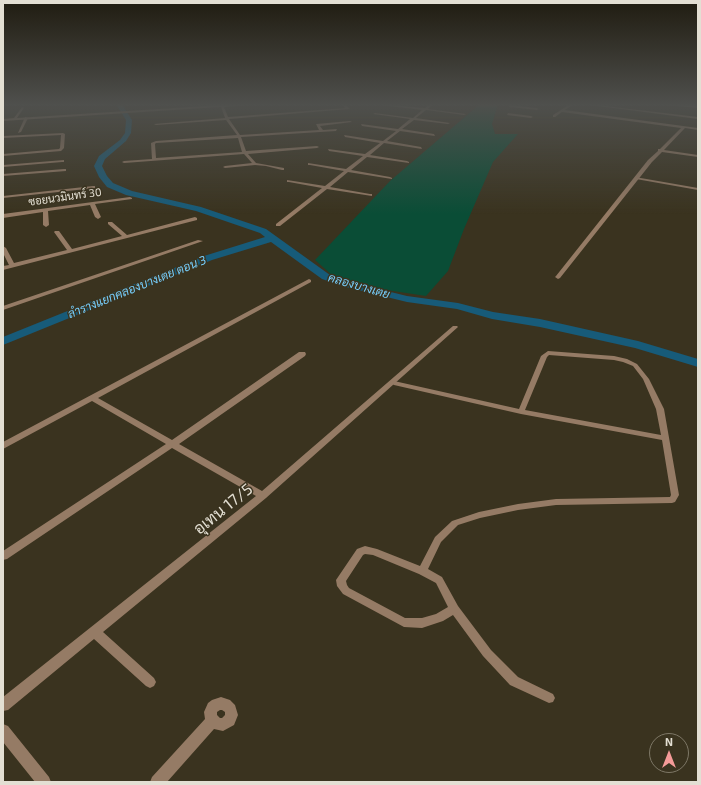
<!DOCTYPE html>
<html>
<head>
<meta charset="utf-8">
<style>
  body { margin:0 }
  #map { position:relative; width:701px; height:785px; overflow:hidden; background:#3a331f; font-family:"Exo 2",sans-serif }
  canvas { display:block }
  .frame { position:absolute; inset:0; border:4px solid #e3dfd3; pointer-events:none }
  .north { position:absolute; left:649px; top:733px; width:40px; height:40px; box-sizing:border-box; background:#3a331f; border:1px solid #7e7867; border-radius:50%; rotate:0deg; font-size:11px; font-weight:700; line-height:16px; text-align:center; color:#e3dfd3 }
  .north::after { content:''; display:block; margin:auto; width:14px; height:18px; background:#f59b98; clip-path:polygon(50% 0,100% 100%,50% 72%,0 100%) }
</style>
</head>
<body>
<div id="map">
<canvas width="701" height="785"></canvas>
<div class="frame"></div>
<div class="north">N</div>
</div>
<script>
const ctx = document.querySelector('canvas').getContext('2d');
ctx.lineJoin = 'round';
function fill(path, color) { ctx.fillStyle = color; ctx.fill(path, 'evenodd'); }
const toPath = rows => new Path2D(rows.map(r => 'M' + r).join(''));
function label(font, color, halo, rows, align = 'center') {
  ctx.font = font + ' "Exo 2",Sarabun,sans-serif'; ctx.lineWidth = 3; ctx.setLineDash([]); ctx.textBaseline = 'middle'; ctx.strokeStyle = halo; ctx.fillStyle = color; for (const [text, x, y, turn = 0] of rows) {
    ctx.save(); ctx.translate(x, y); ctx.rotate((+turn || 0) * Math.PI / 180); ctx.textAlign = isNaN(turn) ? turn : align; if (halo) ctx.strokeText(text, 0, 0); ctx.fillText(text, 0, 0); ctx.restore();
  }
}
fill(toPath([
  [480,104,498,104,492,124,495,134,518,134,493,162,464,229,448,271,426,296,380,289,333,276,315,260,390,181]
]), '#0a4d36');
fill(toPath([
  [116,104,122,104,132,120,131,133,126,141,105,159,102,166,107,176,113,183,132,191,201,207,266,229,330,275,350,282,407,296,458,303,493,312,540,319,638,341,698,359,698,367,635,348,540,327,492,319,457,309,407,302,342,286,322,279,271,242,212,260,3,345,3,337,204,256,265,237,260,233,196,211,126,195,107,187,99,177,94,166,99,156,120,140,125,133,126,120,116,104]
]), '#175b79');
fill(toPath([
  [25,117,28,118,21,132,18,133,25,117],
  [63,133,65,134,64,148,61,151,3,156,3,154,59,149,60,148,61,135,3,138,3,136,63,133],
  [635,177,698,188,698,190,636,179,635,179,635,177],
  [548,351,614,356,627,359,637,364,649,379,664,409,679,495,675,502,672,503,556,505,518,510,480,518,458,525,441,542,428,569,442,577,458,606,491,650,518,677,553,694,555,698,553,702,549,703,510,685,483,656,453,615,443,621,422,628,404,627,343,594,337,586,336,580,357,549,365,546,377,549,420,566,435,537,452,521,479,512,518,504,556,499,670,497,671,495,662,440,521,414,394,385,391,383,394,381,519,409,541,356,548,351],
  [549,355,614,360,623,362,633,366,643,379,656,409,661,435,525,410,547,357,549,355],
  [365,554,373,555,419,574,436,583,448,607,436,614,422,618,405,618,349,588,347,585,346,581,363,555,365,554]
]), '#957b65');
fill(toPath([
  [220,104,222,104,223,105,259,104,224,107,228,117,345,108,342,104,345,104,350,109,229,119,240,135,319,130,316,124,350,121,352,122,320,126,323,130,337,129,336,131,241,137,246,151,317,146,319,147,317,148,248,154,256,163,284,168,284,170,282,170,266,166,255,165,225,168,223,167,225,166,252,163,244,154,124,163,122,162,124,161,152,159,151,143,156,141,237,135,226,120,156,125,154,124,225,118,221,107,3,121,3,119,14,118,22,107,24,108,17,118,220,105,220,104],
  [238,138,242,152,156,158,155,144,156,143,238,138],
  [380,104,425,108,430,104,433,104,428,109,466,114,464,115,426,110,416,118,450,123,448,124,414,120,402,129,434,134,435,136,400,131,387,141,421,147,422,149,384,143,370,155,407,161,409,162,409,163,367,157,351,170,390,177,392,178,392,179,348,172,330,187,370,194,372,194,372,196,327,189,280,226,276,226,276,224,322,188,289,182,287,182,287,180,325,186,344,171,310,165,308,165,308,163,346,169,363,156,329,151,328,149,365,154,380,143,345,137,344,135,383,141,396,131,362,126,361,124,398,129,410,119,373,114,375,113,413,118,422,110,381,105,380,104],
  [570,104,574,104,565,110,698,128,698,130,685,128,664,150,698,155,698,157,662,152,652,162,560,278,558,279,555,277,556,276,648,160,658,151,658,149,660,149,681,128,562,112,555,117,553,117,553,115,570,104],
  [582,104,589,104,698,117,698,119,582,104],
  [665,104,698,106,698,108,667,105,665,104],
  [510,105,537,108,539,109,537,110,509,107,510,105],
  [508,113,531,116,533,117,531,118,507,115,508,113],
  [64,160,64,162,62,162,3,167,3,165,64,160],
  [64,169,66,169,66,171,3,176,3,174,64,169],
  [93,186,95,186,95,188,3,198,3,196,93,186],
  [130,197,132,198,132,199,95,204,101,217,98,219,95,217,90,205,48,211,49,225,46,227,43,225,43,212,3,218,3,214,130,197],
  [195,217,197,218,197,220,3,270,3,266,9,265,3,253,3,246,6,248,14,263,67,250,54,232,55,231,59,231,72,249,122,236,108,224,108,222,112,222,127,235,195,217],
  [198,240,203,241,3,310,3,306,198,240],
  [309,279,311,280,311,282,98,398,172,440,299,352,305,352,306,354,305,356,179,444,262,491,453,326,457,326,458,327,266,498,103,632,154,678,156,682,154,686,150,688,146,686,94,639,8,710,3,711,3,697,256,496,172,448,7,559,3,560,3,551,166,444,92,401,3,449,3,442,309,279],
  [221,697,230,700,235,705,238,715,234,725,223,731,214,729,167,782,150,782,152,777,205,719,204,712,208,703,212,700,221,697],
  [220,710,222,710,225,712,225,715,222,718,220,718,217,715,217,712,220,710],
  [3,724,8,726,49,777,51,782,35,782,3,742,3,724]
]), '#957b65');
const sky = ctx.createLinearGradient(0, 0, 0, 214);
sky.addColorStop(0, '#201c11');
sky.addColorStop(0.49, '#4f504d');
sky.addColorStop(1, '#4f504d00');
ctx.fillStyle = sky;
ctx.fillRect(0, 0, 701, 214);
label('11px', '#e3dfd3', '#3a331f', [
  ["ซอยนวมินทร์ 30",65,197,-8]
]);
label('italic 12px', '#76cdfa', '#3a331f', [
  ["คลองบางเตย",359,286,16],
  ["ลำรางแยกคลองบางเตย ตอน 3",137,287,-22]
]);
label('16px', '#e3dfd3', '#3a331f', [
  ["อุเทน 17/5",223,509,-39]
]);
</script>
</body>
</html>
